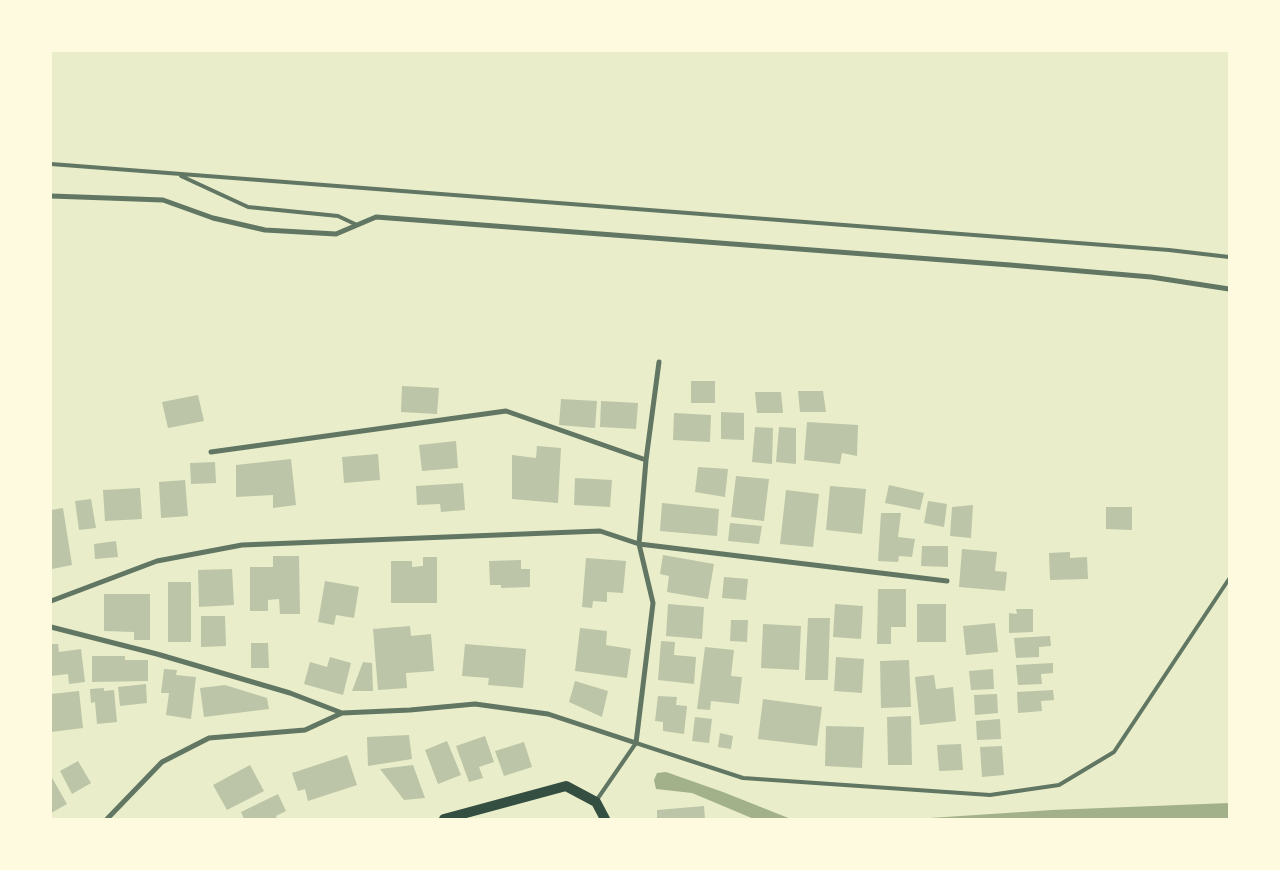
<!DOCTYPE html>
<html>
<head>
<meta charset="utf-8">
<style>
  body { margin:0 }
  #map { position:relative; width:1280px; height:870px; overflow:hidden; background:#e9edc9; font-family:"Zilla Slab",serif }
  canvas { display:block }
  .frame { position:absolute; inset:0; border:52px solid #fefae0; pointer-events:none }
</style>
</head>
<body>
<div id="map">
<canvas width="1280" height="870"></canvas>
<div class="frame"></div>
</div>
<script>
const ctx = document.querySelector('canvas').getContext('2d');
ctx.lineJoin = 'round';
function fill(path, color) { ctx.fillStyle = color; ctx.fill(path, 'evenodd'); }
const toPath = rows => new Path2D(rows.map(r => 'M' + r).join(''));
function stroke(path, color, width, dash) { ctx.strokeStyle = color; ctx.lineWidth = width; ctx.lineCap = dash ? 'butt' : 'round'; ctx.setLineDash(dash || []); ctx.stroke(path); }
fill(toPath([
  [666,772,723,792,791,819,754,819,692,793,656,789,654,780,657,773],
  [1229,803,1229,819,915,819,1052,810]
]), '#a3b18a');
fill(toPath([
  [691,381,715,381,715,403,691,403],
  [402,386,439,388,437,414,401,412],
  [798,391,823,391,826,412,800,412],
  [755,392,781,392,783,413,757,413],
  [198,395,204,421,168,428,162,402],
  [561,399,597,401,595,428,559,425],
  [601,401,638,403,636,429,600,427],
  [721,412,744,413,744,440,721,439],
  [674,413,711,415,710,442,673,440],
  [807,422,858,425,857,456,842,453,840,464,804,460],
  [755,427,773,428,772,464,752,462],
  [779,427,796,428,796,464,776,462],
  [456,441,458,468,422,471,419,445],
  [537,446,561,448,558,503,512,499,512,455,536,458],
  [378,454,380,480,344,483,342,457],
  [291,459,296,505,273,508,273,495,236,497,236,465],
  [215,462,216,483,191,484,190,463],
  [698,467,728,469,725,497,695,492],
  [736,476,769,479,764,521,731,517],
  [575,478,612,480,610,507,574,505],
  [185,480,188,516,161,518,159,482],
  [463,483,465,510,441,512,440,504,417,505,416,486],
  [889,485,924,493,920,510,885,503],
  [830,486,866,489,862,534,826,530],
  [140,488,142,519,105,521,103,490],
  [786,490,819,494,813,547,780,544],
  [91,499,96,528,79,530,75,501],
  [928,501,947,504,944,527,924,523],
  [662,503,719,509,717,536,660,531],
  [973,505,971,538,950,536,952,507],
  [1106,507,1132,507,1132,530,1106,529],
  [63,508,72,565,52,569,51,510],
  [881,513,901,513,898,537,915,539,912,557,899,556,898,562,878,561],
  [730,523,762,526,759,544,728,541],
  [116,541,118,557,95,559,94,544],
  [922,546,948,546,948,567,921,566],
  [962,549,997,552,995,571,1007,572,1005,591,959,587],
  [1070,552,1070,558,1087,557,1088,579,1050,580,1049,553],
  [663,555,714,564,708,599,667,592,669,576,660,574],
  [273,556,299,556,300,614,280,614,279,599,268,600,268,611,250,611,250,567,273,567],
  [423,557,437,557,437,603,391,603,391,561,412,561,412,567,423,566],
  [586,558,626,561,623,593,607,592,607,602,593,601,592,608,582,607],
  [521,560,521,569,530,569,530,587,501,588,501,585,490,585,489,561],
  [232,569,234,605,199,607,198,570],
  [724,577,748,579,746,600,722,598],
  [325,581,359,587,354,618,336,615,334,625,318,622],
  [168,582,191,582,191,642,168,642],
  [878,589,906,589,906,627,891,627,891,644,877,644],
  [104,594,150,594,150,640,134,640,134,632,104,631],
  [668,604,704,607,702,639,666,636],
  [835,604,863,606,861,639,833,637],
  [917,604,946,604,946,642,917,642],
  [1016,609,1033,609,1033,632,1009,633,1009,613,1017,614],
  [201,616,225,616,226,646,201,647],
  [808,618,830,618,828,680,805,680],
  [731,620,748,620,747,642,730,641],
  [995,623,998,652,966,655,963,626],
  [763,624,801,626,799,670,761,668],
  [410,626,411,636,431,634,434,671,406,673,407,688,378,690,373,629],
  [580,628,607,631,606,645,631,649,627,678,575,671],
  [1050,636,1051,646,1039,647,1039,657,1016,658,1014,638],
  [661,641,675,642,674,655,696,657,694,684,658,680],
  [251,643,268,643,269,668,251,668],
  [51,644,58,644,59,652,81,649,85,682,69,684,68,674,51,676],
  [465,644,526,649,523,688,488,685,489,678,462,676],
  [705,647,734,650,731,676,742,677,739,704,711,701,710,710,697,709],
  [92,656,125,656,125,660,148,660,148,681,92,682],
  [330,657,351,663,343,695,304,684,310,662,327,667],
  [836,657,864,659,862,693,834,691],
  [909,660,911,707,881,708,880,661],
  [363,662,372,663,373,691,352,691],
  [1053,663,1053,673,1041,674,1042,684,1018,685,1016,665],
  [164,669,177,670,176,675,196,677,191,719,166,715,169,693,161,693],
  [993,669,994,689,971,690,969,671],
  [934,675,936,689,953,687,956,721,920,725,915,677],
  [575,681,608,691,602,717,569,702],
  [146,684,147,703,120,706,118,687],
  [225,685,267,698,269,709,204,717,200,688],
  [104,688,104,691,114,690,117,722,97,724,95,702,91,703,90,689],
  [1053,690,1054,700,1041,701,1042,711,1018,713,1017,692],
  [79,691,83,728,51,732,51,694],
  [997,694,998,713,975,715,974,695],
  [658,696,677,697,676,705,687,706,684,734,663,731,663,722,655,721],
  [763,699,822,707,817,746,758,739],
  [911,716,912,765,888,765,887,717],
  [695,717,712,719,709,743,692,741],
  [1000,719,1001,739,977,740,976,721],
  [826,726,864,727,862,768,825,766],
  [720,733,733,736,731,749,718,747],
  [409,735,412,759,368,766,367,737],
  [485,736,494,762,479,767,483,778,469,782,456,746],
  [447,741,461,775,438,784,425,750],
  [524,742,532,767,504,776,495,751],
  [961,744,963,770,939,771,937,745],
  [1002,746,1004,775,982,777,980,747],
  [347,755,357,785,308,801,305,789,298,791,292,773],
  [78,761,91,783,72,794,60,771],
  [250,765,264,791,227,810,213,785],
  [413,765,425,798,404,800,380,769],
  [51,776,67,804,51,813],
  [278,794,286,811,276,816,277,819,244,819,241,812],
  [704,806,705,819,657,819,657,810]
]), '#bcc5a7');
stroke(toPath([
  [51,164,1169,250,1229,257],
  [181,176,248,207,338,216,357,225],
  [596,801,636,743,743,778,990,795,1059,785,1114,752,1229,579]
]), '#617663', 4);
stroke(toPath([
  [51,196,163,200,213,218,265,230,336,234,376,217,1010,265,1151,277,1229,289],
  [211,452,506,411,646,460],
  [51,601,157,561,242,545,600,531,639,544,947,581],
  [51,627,157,654,290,693,342,713],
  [107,819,162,762,209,738,305,730,342,713,410,710,475,704,548,714,636,743,653,603,639,544,646,460,659,362]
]), '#617663', 5);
stroke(toPath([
  [444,819,566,786,596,802,605,819]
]), '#344e41', 10);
</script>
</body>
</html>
